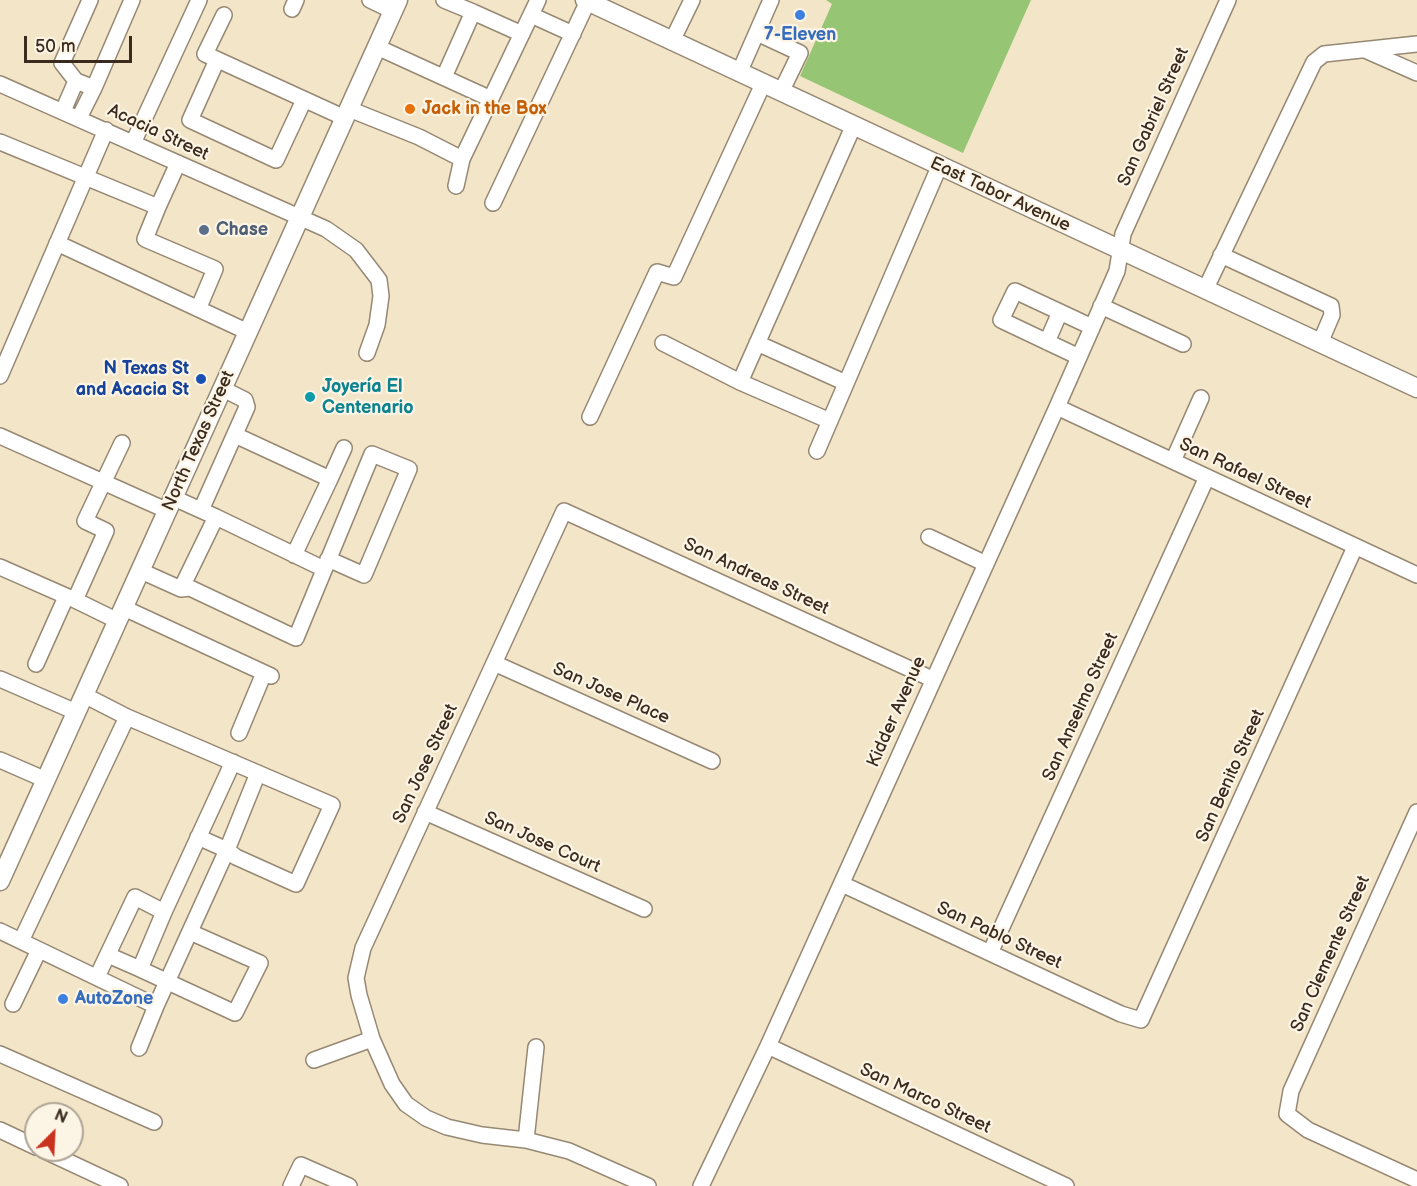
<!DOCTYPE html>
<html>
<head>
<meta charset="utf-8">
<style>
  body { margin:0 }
  #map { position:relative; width:1417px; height:1186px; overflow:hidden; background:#f2e5c8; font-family:"Balsamiq Sans",sans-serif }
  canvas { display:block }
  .north { position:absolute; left:24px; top:1102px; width:60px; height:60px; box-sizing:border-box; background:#fcf5e5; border:2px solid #afa495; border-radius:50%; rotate:24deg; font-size:16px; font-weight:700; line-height:24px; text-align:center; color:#3b2a1e }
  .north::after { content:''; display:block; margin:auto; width:21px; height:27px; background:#c8321e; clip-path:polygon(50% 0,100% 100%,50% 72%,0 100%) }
  .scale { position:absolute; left:24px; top:36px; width:108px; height:27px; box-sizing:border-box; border:3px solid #3b2a1e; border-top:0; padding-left:8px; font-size:18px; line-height:21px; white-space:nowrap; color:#3b2a1e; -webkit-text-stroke:4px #fcf5e5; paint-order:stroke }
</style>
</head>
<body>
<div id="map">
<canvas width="1417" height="1186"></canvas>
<div class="north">N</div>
<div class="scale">50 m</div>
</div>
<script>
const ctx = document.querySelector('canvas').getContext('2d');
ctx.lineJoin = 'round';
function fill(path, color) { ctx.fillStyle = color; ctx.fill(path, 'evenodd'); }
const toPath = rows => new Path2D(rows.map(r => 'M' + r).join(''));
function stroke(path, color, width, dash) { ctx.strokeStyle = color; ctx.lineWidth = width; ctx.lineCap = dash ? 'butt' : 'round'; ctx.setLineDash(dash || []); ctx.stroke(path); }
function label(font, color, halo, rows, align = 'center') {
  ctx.font = font + ' "Balsamiq Sans",sans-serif'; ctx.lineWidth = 4.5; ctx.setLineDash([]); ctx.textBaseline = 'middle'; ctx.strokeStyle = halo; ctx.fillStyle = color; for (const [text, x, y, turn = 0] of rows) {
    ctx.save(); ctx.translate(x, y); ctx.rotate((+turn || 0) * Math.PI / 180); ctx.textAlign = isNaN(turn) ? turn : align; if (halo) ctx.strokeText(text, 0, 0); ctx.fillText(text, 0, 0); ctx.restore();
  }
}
fill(toPath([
  [826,0,1031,0,963,153,800,76,832,4]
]), '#96c574');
const minor = toPath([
  [90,0,62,63,76,81,94,88,132,0],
  [370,0,393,11],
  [292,9,296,0],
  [473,12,522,34],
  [224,15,205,54,345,118],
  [531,15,573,34],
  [757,33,800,53,781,92],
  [672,41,692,0],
  [377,47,491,99],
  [1365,50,1417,73],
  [217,60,190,120,276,160,304,100],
  [739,73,771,0],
  [444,77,473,12,444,0],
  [0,84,326,229,356,250,379,280,381,296,377,325,367,353],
  [349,109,419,137,462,159,538,0],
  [63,111,76,81],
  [79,118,94,88],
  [0,142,158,207,178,163],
  [133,143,199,0],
  [456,186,462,159],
  [493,203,588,1],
  [158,207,145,239,215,269,199,307],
  [57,243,248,332],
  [1221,255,1331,306,1332,315,1320,343],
  [1205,290,1314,62,1324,54,1417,44],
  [1101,306,1183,344],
  [1047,342,1060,312],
  [663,343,740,382,830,421],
  [757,343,846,383],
  [1079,357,1001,320,1015,291,1092,327],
  [0,376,106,130],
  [740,382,853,127],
  [1057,407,1417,575],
  [590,417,657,272,674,277,763,84],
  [235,435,330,479,294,555],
  [0,436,168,511],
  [817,451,939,167],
  [1173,461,1201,398],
  [330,479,344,448],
  [174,498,216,517,181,589],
  [201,510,247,407,245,400,223,389],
  [216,517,324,569],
  [929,537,986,564],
  [0,567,75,600],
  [141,571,181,589,190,588,296,638,372,454,409,469,364,575,328,559],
  [124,608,271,676],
  [118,621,75,600,106,531,85,521,122,443],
  [494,663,712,761],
  [36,664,66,597],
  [0,679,76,712],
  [127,717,332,805,296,884,236,857,227,850,156,1006],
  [239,733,264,673],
  [0,760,46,780],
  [425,812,644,909],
  [1417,812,1291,1091,1287,1114,1308,1130,1417,1180],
  [198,837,227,850,258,773],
  [842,884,1121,1014,1141,1020,1355,547],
  [0,931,156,1006,139,1048],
  [21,941,127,717,84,695],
  [990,953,1207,477],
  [108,955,140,969,164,912],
  [140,969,235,1013,260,963,190,932],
  [97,977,135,897,164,912,233,762],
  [13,1004,39,950],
  [768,1046,1066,1186],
  [0,1054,154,1122],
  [314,1060,372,1039],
  [0,1130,36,1147],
  [526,1140,536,1047],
  [43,1150,120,1186],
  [291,1186,301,1165,349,1186],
  [648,1186,569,1151,526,1140,482,1135,447,1127,426,1118,406,1104,392,1084,372,1039,359,995,356,978,363,948,564,511,932,679],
  [701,1186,768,1046,1057,407,1117,271,1123,234,1228,0]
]);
const major = toPath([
  [585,0,1417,388],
  [0,881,398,0]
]);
stroke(minor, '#968873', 18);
stroke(major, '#968873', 21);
stroke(minor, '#fff', 15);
stroke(major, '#fff', 18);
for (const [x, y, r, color] of [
  [800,15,6,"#3f7fe0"],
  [410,109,6,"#e8710a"],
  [204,230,6,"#5c6f8a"],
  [201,379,6,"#1a4fb4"],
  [310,397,6,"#0f9aa8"],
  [63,999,6,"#3f7fe0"]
]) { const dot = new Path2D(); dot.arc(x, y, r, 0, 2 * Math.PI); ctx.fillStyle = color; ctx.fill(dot); stroke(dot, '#fcf5e5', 2); }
label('bold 18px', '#366cbe', '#fcf5e5', [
  ["7-Eleven",800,35],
  ["AutoZone",75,999,"left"]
]);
label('bold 18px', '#c56008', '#fcf5e5', [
  ["Jack in the Box",422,109]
], 'left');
label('18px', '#3b2a1e', '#fcf5e5', [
  ["San Gabriel Street",1154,117,-66],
  ["Acacia Street",158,133,25],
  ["East Tabor Avenue",1000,195,25],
  ["North Texas Street",199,441,-66],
  ["San Rafael Street",1245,474,25],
  ["San Andreas Street",756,577,25],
  ["San Jose Place",611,694,24],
  ["San Anselmo Street",1081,707,-66],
  ["Kidder Avenue",897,712,-66],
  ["San Jose Street",426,764,-65],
  ["San Benito Street",1231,776,-66],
  ["San Jose Court",542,843,24],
  ["San Pablo Street",999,936,25],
  ["San Clemente Street",1331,954,-66],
  ["San Marco Street",925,1099,25]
]);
label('bold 18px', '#4e5e75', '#fcf5e5', [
  ["Chase",216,230]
], 'left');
label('bold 18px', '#164399', '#fcf5e5', [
  ["N Texas St",189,369],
  ["and Acacia St",189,390]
], 'right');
label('bold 18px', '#0d838f', '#fcf5e5', [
  ["Joyería El",322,387],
  ["Centenario",322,408]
], 'left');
</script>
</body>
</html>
